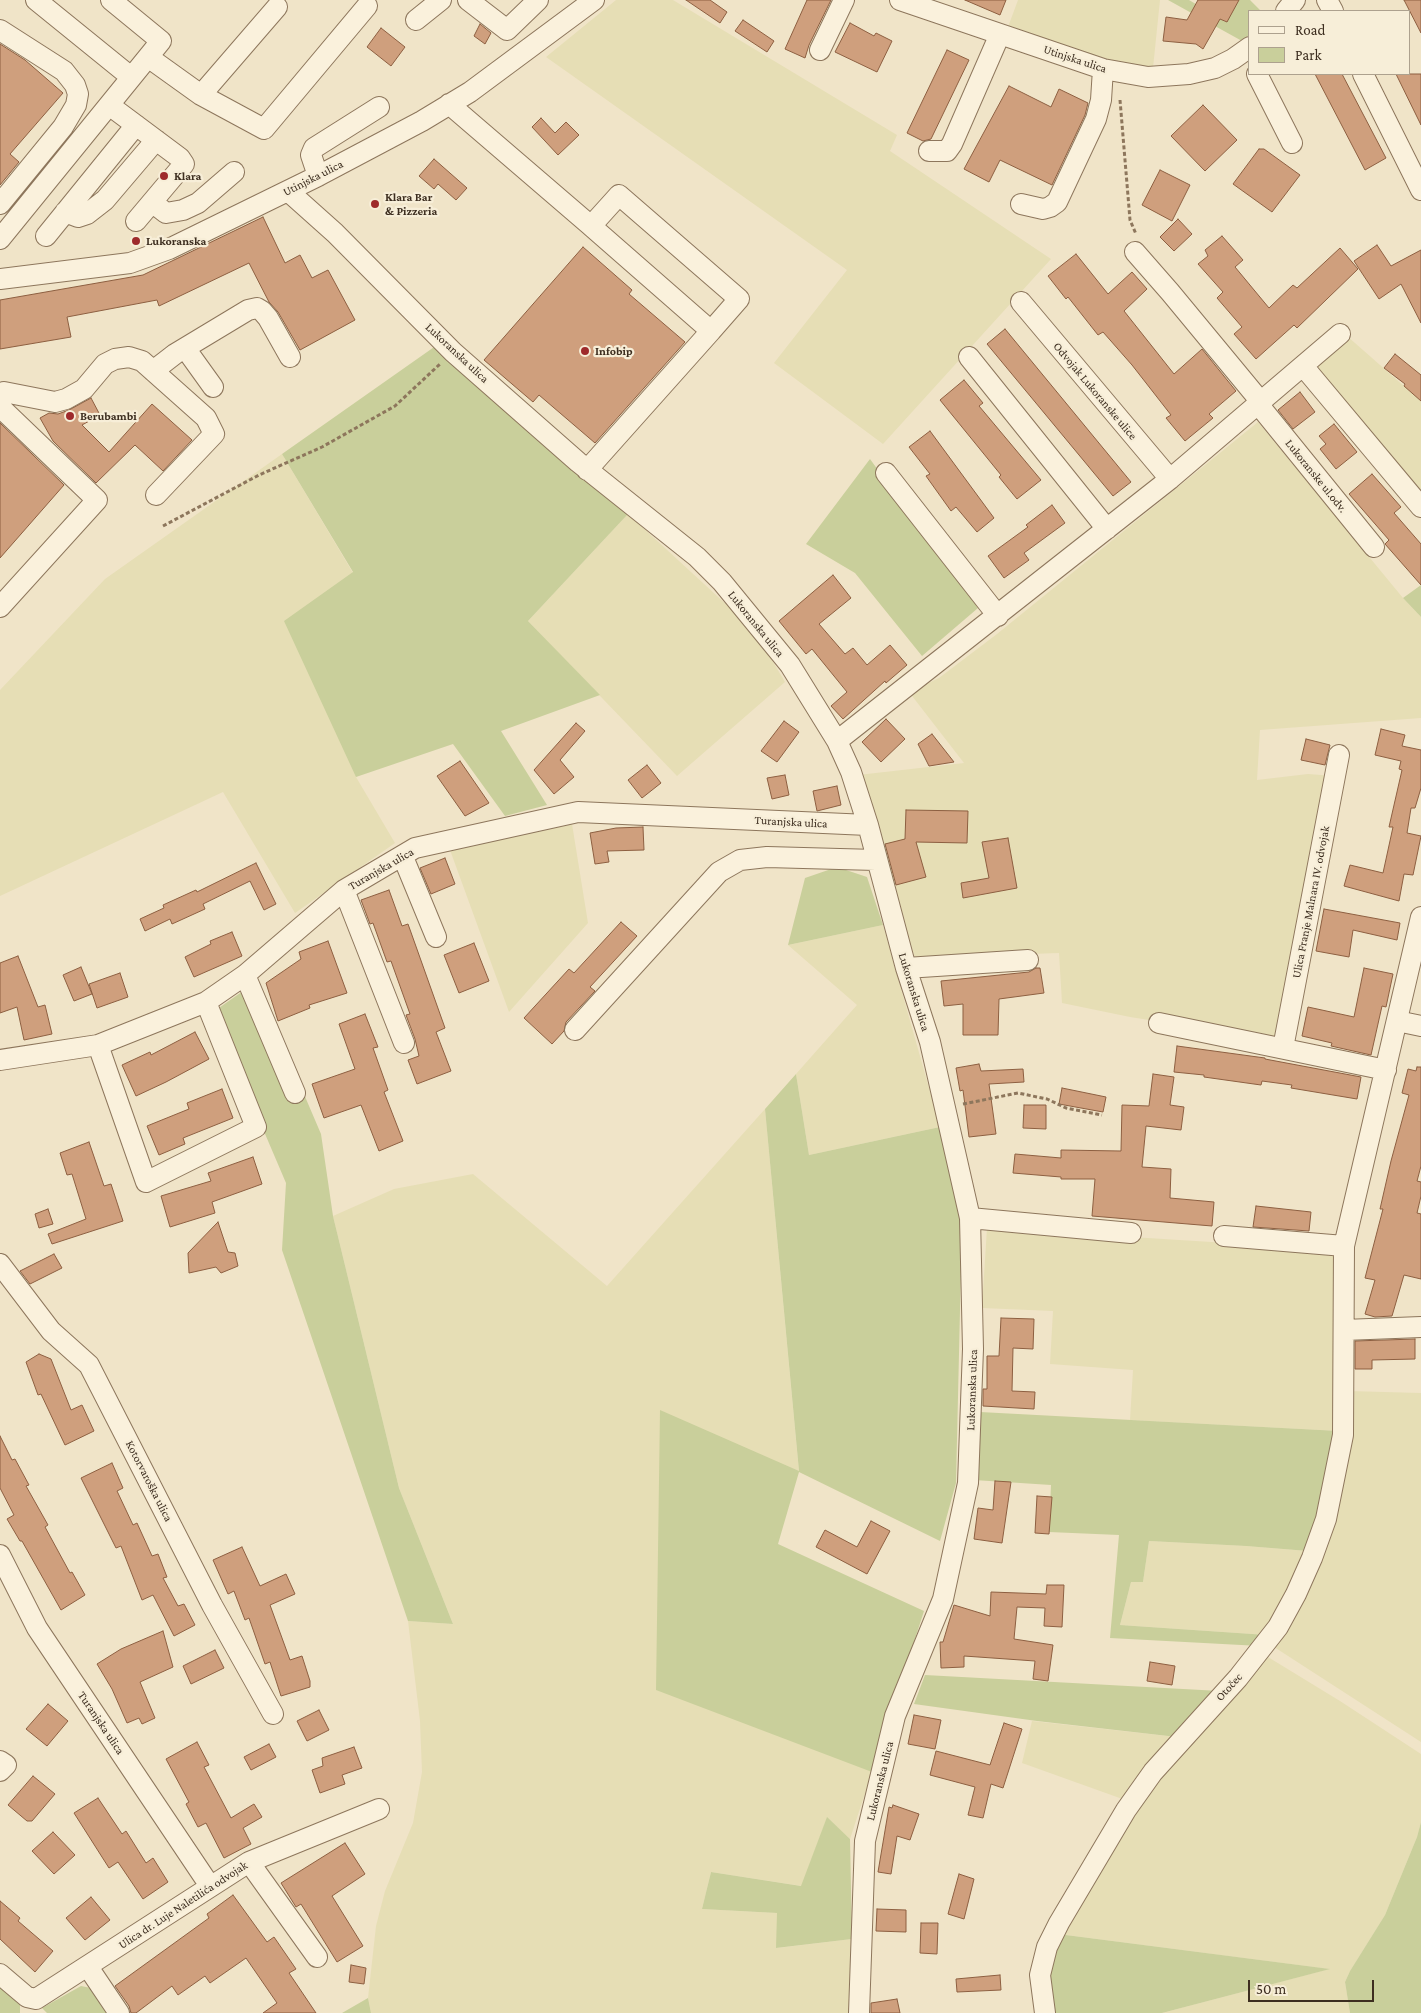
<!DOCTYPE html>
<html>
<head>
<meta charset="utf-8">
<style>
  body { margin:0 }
  #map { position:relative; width:1421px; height:2013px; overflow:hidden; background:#f0e4c8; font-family:"Crimson Pro",serif }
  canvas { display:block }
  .legend { position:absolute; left:1248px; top:10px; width:162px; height:65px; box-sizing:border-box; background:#f7eed8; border:1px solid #ada18e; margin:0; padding:6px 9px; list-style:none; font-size:15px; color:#3d2e20 }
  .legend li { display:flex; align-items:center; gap:10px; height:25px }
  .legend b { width:25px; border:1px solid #ada18e }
  .scale { position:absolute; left:1248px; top:1980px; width:126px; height:22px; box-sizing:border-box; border:2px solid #3d2e20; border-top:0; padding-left:6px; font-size:15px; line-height:18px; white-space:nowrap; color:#3d2e20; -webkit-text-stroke:4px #f7eed8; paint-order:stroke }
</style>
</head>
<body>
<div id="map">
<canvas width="1421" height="2013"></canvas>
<ul class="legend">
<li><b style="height:6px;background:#faf1dc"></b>Road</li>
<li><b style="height:14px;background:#c9cf9b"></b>Park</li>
</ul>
<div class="scale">50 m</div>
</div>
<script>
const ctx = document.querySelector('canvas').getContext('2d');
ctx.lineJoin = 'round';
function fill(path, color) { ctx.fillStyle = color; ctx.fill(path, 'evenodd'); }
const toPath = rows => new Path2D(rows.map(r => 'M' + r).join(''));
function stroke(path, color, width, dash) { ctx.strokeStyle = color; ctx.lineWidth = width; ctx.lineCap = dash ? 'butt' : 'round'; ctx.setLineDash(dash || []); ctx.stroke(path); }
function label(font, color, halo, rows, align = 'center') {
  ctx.font = font + ' "Crimson Pro",serif'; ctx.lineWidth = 4.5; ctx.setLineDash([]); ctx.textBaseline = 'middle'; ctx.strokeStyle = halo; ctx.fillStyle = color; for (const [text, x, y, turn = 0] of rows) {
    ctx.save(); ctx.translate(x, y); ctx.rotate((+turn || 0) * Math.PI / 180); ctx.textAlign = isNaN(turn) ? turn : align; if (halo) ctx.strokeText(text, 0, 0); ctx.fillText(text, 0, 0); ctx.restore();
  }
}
fill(toPath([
  [616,0,673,0,897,135,890,151,1051,259,883,444,774,363,847,270,546,57],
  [1018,0,1160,0,1153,68,1107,59,1008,27],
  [1347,336,1421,401,1421,508,1301,374],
  [1258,422,1403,598,1421,617,1421,718,1260,730,1257,780,1308,774,1334,776,1277,1040,1130,1017,1062,1003,1059,953,915,958,858,775,964,763,909,692,939,678,997,634],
  [282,454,353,573,356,777,395,843,295,913,223,792,0,896,0,690,105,579],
  [628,514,754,630,785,682,677,776,528,621],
  [572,824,588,923,509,1012,450,850],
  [883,925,940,1127,809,1155,796,1074,857,1005,788,945],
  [765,1109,799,1472,660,1411,872,1772,850,1839,827,1818,802,1886,711,1872,702,1909,777,1913,777,1948,852,1939,853,2013,371,2013,368,1998,376,1926,385,1891,413,1823,422,1772,420,1721,408,1621,453,1624,399,1488,333,1216,394,1189,473,1174,607,1286],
  [987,1228,1340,1250,1339,1431,1130,1420,1133,1370,1050,1364,1053,1311,982,1308],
  [1348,1391,1421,1393,1421,1742,1271,1645,1311,1577],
  [1149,1541,1246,1546,1308,1551,1267,1635,1120,1625,1131,1582,1143,1582],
  [1263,1654,1340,1701,1421,1754,1421,1822,1417,1837,1385,1915,1350,1971,1345,1982,1350,2013,1162,2013,1329,1969,1058,1934,1161,1769],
  [1032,1721,1177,1737,1128,1801,1022,1763]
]), '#e6deb5');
fill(toPath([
  [1168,0,1189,0,1226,22,1239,0,1250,0,1261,11,1250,11,1250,34,1242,41],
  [437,345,628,514,528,621,600,695,501,731,547,805,505,816,453,744,356,777,284,621,353,572,282,454],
  [870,459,978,608,922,656,855,573,806,544],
  [1421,585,1421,617,1403,598],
  [837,867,867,877,883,925,788,945,805,878],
  [256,982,321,1134,333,1216,399,1488,453,1624,408,1621,282,1250,286,1183,213,1012],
  [796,1074,809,1155,940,1127,962,1224,956,1483,940,1541,799,1472,778,1544,924,1611,872,1772,656,1690,660,1410,799,1471,765,1109],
  [980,1412,1339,1431,1308,1551,1246,1546,1149,1541,1143,1582,1131,1582,1120,1625,1267,1635,1260,1646,1110,1638,1119,1535,1049,1532,1051,1485,974,1480],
  [925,1675,1220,1691,1177,1737,1037,1721,914,1704],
  [827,1817,850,1839,852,1939,776,1948,777,1913,702,1909,711,1872,801,1886],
  [1421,1822,1421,2013,1350,2013,1345,1982,1350,1971,1385,1915,1417,1837],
  [1058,1934,1330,1969,1162,2013,1051,2013,1044,1979],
  [0,1983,20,2002,20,2013,0,2013],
  [81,1986,91,1988,116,2013,47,2013,42,2008],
  [368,1998,371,2013,342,2013]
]), '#c9cf9b');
const building = toPath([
  [686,0,710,0,727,12,720,23,686,0],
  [807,0,831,0,809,45,805,58,785,49,807,0],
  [965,0,1006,0,1000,15,965,0],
  [1198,0,1239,0,1227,22,1220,19,1203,49,1196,44,1163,41,1166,17,1187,20,1198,0],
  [1404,0,1421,0,1421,33,1404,0],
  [743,20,774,41,767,52,735,31,743,20],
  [850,23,874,36,876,33,892,41,877,72,835,52,850,23],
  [480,24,491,33,485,44,474,36,480,24],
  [381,28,405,47,391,66,367,47,381,28],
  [0,44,25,60,63,93,10,154,19,162,0,185,0,44],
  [947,50,969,60,931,139,923,141,907,133,947,50],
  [1315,74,1342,74,1386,158,1365,170,1315,74],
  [1396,74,1421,74,1421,125,1396,74],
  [1009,86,1051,107,1059,89,1088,103,1085,115,1052,185,1000,160,989,182,964,169,1009,86],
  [1203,105,1237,140,1205,171,1171,136,1203,105],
  [541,118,555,133,566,122,579,135,558,155,532,127,541,118],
  [1259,149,1264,149,1300,175,1272,212,1233,184,1259,149],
  [434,159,467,188,456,200,438,184,434,189,419,176,434,159],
  [1160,170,1190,185,1172,221,1142,205,1160,170],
  [263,217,285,263,300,255,312,278,328,270,355,320,300,350,278,312,269,302,249,263,159,306,157,300,67,317,71,337,0,349,0,300,143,275,263,217],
  [1178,219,1192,234,1174,251,1160,237,1178,219],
  [1222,236,1243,260,1235,267,1269,308,1293,285,1297,288,1340,248,1358,269,1297,328,1294,325,1256,359,1234,334,1242,327,1217,298,1223,292,1198,264,1208,256,1205,250,1222,236],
  [1377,245,1391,266,1421,250,1421,323,1401,284,1379,299,1354,261,1377,245],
  [583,247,632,290,629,294,685,342,595,443,539,395,533,402,484,360,583,247],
  [1076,254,1108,294,1132,272,1147,289,1124,311,1174,374,1202,349,1236,391,1209,414,1213,418,1185,441,1166,418,1171,415,1132,365,1103,332,1098,335,1068,297,1066,299,1048,276,1076,254],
  [1005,329,1131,482,1113,496,987,344,1005,329],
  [1395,354,1421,375,1421,401,1404,386,1405,384,1384,368,1395,354],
  [964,380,983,403,979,406,1041,480,1017,499,999,477,1001,475,940,400,964,380],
  [1300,392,1315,412,1293,429,1278,410,1300,392],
  [91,398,100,415,82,425,109,452,152,404,192,440,163,471,135,445,96,483,53,441,40,418,49,413,58,414,69,410,91,398],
  [0,423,64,485,0,558,0,423],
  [1334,424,1357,452,1336,469,1320,449,1326,444,1319,436,1334,424],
  [930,431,994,518,977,532,956,507,951,511,926,476,930,474,909,447,930,431],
  [1372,474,1401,507,1394,513,1421,544,1421,585,1385,544,1389,540,1349,494,1372,474],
  [1052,505,1065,523,1024,553,1029,560,1004,578,988,556,1028,527,1026,525,1052,505],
  [833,575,851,598,819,624,845,654,853,648,867,665,890,645,907,665,886,683,885,681,843,719,831,706,847,692,812,649,806,654,779,621,833,575],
  [886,719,905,739,881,762,862,742,886,719],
  [784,721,799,732,777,762,761,751,784,721],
  [576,723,585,731,560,760,574,777,554,794,534,770,576,723],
  [1381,729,1405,735,1402,746,1421,750,1421,788,1415,808,1411,808,1407,833,1421,836,1413,875,1404,874,1399,901,1344,886,1350,865,1383,873,1393,827,1389,827,1402,770,1399,769,1401,761,1375,755,1381,729],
  [932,734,954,762,929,766,918,744,932,734],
  [1306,739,1330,745,1325,765,1301,760,1306,739],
  [460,761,489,803,465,816,437,776,460,761],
  [647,765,661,783,642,798,628,780,647,765],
  [785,775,789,795,772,799,767,778,785,775],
  [837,786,841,805,817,811,813,791,837,786],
  [906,810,968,811,967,843,916,842,926,877,896,885,885,844,905,839,906,810],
  [643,827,644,850,607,851,609,862,595,864,590,833,616,828,643,827],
  [1008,838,1017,888,963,898,961,883,989,878,982,842,1008,838],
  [445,858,455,884,431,894,420,868,445,858],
  [256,863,276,904,264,910,250,881,203,904,205,909,172,924,170,919,145,931,140,919,164,908,163,905,196,890,197,892,256,863],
  [389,890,402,926,408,924,445,1028,436,1032,451,1071,417,1084,408,1060,419,1056,415,1039,406,1015,410,1014,391,961,387,962,373,923,370,924,361,900,389,890],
  [1324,909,1400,923,1397,940,1353,930,1349,957,1316,951,1324,909],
  [621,922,637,936,590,987,595,991,566,1022,564,1031,552,1044,524,1018,569,969,574,973,621,922],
  [232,932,242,956,194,977,185,957,211,944,210,941,232,932],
  [328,941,347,993,309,1005,310,1008,278,1021,266,983,301,959,299,952,328,941],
  [474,943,489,981,459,993,444,955,474,943],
  [18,956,38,1007,45,1005,52,1034,24,1040,17,1007,0,1013,0,963,18,956],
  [81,967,92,994,74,1001,63,975,81,967],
  [1036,968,1040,968,1044,993,999,999,998,1035,963,1035,963,1004,944,1006,941,981,1029,972,1036,968],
  [1364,968,1393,974,1386,1007,1382,1006,1371,1055,1331,1046,1332,1043,1302,1036,1308,1007,1354,1017,1364,968],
  [120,973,128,997,97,1008,89,984,120,973],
  [365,1014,378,1047,373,1048,388,1090,384,1092,403,1141,379,1151,361,1105,324,1118,312,1084,355,1069,339,1024,365,1014],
  [195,1032,209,1059,166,1082,136,1096,122,1065,150,1052,151,1055,195,1032],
  [1177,1046,1265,1058,1265,1059,1361,1077,1357,1099,1291,1088,1292,1085,1262,1081,1261,1085,1204,1077,1204,1075,1174,1072,1177,1046],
  [979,1064,981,1071,1023,1069,1024,1082,989,1084,996,1134,969,1137,963,1090,960,1091,956,1068,979,1064],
  [1417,1067,1421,1067,1421,1166,1417,1181,1421,1182,1421,1196,1417,1213,1421,1214,1421,1279,1404,1275,1392,1316,1375,1317,1365,1314,1375,1280,1365,1278,1383,1209,1380,1209,1391,1161,1409,1095,1402,1093,1408,1069,1416,1071,1417,1067],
  [1153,1074,1174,1077,1170,1105,1184,1107,1181,1130,1146,1126,1142,1167,1171,1169,1170,1198,1214,1202,1212,1226,1092,1216,1095,1179,1061,1179,1061,1177,1013,1173,1015,1154,1061,1158,1061,1150,1121,1151,1122,1105,1149,1106,1153,1074],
  [1062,1088,1106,1097,1103,1112,1059,1104,1062,1088],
  [222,1089,233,1118,183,1138,185,1144,159,1155,147,1126,189,1109,187,1103,222,1089],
  [1024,1105,1046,1105,1046,1129,1023,1128,1024,1105],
  [89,1142,104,1186,111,1184,123,1221,52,1244,48,1234,86,1219,72,1174,67,1175,60,1153,89,1142],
  [253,1157,262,1184,212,1202,215,1213,170,1227,161,1196,211,1181,208,1173,253,1157],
  [1256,1206,1311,1212,1309,1231,1253,1227,1256,1206],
  [48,1209,53,1224,39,1228,35,1214,48,1209],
  [218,1222,228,1252,235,1253,238,1266,221,1273,216,1267,189,1273,188,1253,218,1222],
  [54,1254,62,1268,30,1284,20,1271,54,1254],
  [1001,1318,1034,1319,1033,1349,1013,1348,1012,1391,1035,1392,1034,1409,983,1406,983,1389,987,1389,987,1356,999,1356,1001,1318],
  [1415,1339,1415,1359,1372,1360,1372,1369,1355,1369,1355,1341,1415,1339],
  [39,1354,51,1359,71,1410,82,1405,94,1431,65,1445,41,1394,38,1395,26,1362,39,1354],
  [0,1436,12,1460,15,1459,29,1485,26,1486,48,1525,45,1527,70,1573,72,1572,85,1595,61,1610,22,1541,20,1541,7,1519,14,1515,0,1488,0,1436],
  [112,1463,123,1488,117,1491,133,1525,137,1523,152,1556,158,1554,167,1577,163,1578,178,1606,184,1604,195,1625,174,1636,153,1595,142,1600,121,1546,116,1548,81,1478,112,1463],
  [995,1481,1011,1482,1002,1543,974,1539,978,1508,993,1510,995,1481],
  [1037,1496,1052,1497,1049,1534,1035,1533,1037,1496],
  [871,1521,890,1531,867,1574,816,1547,825,1530,857,1547,871,1521],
  [242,1547,260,1586,286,1574,295,1594,270,1605,290,1660,302,1656,310,1681,310,1687,281,1696,270,1662,265,1664,249,1618,245,1620,234,1591,228,1594,213,1560,242,1547],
  [1047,1585,1064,1585,1062,1627,1044,1626,1045,1608,1017,1607,1014,1639,1053,1645,1048,1681,1033,1679,1035,1661,964,1656,964,1667,941,1668,940,1642,943,1642,954,1605,990,1616,991,1592,1046,1594,1047,1585],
  [163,1631,173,1667,140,1682,155,1718,142,1724,139,1718,127,1723,112,1689,97,1664,121,1649,163,1631],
  [215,1650,224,1668,191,1684,183,1666,215,1650],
  [1150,1662,1175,1666,1172,1685,1147,1681,1150,1662],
  [48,1704,68,1721,47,1746,26,1729,48,1704],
  [319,1710,329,1730,307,1741,297,1721,319,1710],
  [914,1715,941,1720,935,1749,908,1744,914,1715],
  [1004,1723,1022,1729,1003,1788,991,1784,983,1818,968,1815,975,1787,930,1775,936,1751,990,1765,1004,1723],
  [197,1742,209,1765,204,1767,231,1818,254,1804,262,1817,243,1828,251,1844,224,1858,206,1823,198,1827,186,1804,189,1802,166,1759,197,1742],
  [269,1744,276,1757,251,1770,244,1757,269,1744],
  [354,1747,362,1768,342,1775,345,1784,320,1793,312,1770,323,1766,322,1758,354,1747],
  [33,1776,55,1794,32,1821,27,1821,8,1805,33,1776],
  [98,1798,122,1834,126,1831,146,1863,153,1858,168,1882,143,1899,118,1862,109,1868,74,1813,98,1798],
  [893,1805,919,1814,910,1840,897,1836,891,1874,878,1872,889,1807,892,1808,893,1805],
  [53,1832,75,1855,54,1874,32,1851,53,1832],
  [345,1843,365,1874,332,1896,363,1946,337,1962,301,1904,296,1907,281,1883,345,1843],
  [959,1874,974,1879,964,1919,948,1914,959,1874],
  [233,1895,267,1942,274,1937,296,1969,289,1973,316,2013,263,2013,277,2003,246,1958,210,1983,205,1976,178,1995,172,1986,136,2013,131,2013,129,2006,115,1986,209,1918,207,1914,233,1895],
  [91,1897,110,1920,85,1940,66,1918,91,1897],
  [0,1901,20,1918,18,1921,53,1951,35,1972,0,1939,0,1901],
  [877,1909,906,1910,906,1932,876,1931,877,1909],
  [921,1923,938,1923,937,1954,920,1953,921,1923],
  [351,1965,366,1968,364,1984,349,1982,351,1965],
  [1000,1975,1001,1990,957,1992,956,1979,1000,1975],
  [897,1999,900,2013,871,2013,871,2003,897,1999]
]);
fill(building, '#cf9f7d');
stroke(building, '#8d5f41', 1);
const minor = toPath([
  [36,0,131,77],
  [468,0,507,30,538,0],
  [900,0,1103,69,1148,77,1189,74,1215,68,1233,59,1250,47],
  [1327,0,1333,11],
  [1286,11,1295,0],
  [416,20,441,0],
  [0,30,64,71,75,85,78,94,76,105,63,127,0,204],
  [820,50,844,0],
  [148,57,201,95,264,129,367,6],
  [1257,74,1292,143],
  [1363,74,1421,190],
  [201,95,277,7],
  [449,104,591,226,619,195,739,299,711,331,591,226],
  [109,105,180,158,184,164,136,221],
  [929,151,947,151,952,144,1000,34],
  [318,176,311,155,314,148,379,107],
  [288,191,335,233,453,352,578,462,697,557,722,582,790,665,837,741,851,772,868,825,906,968,930,1042,970,1218,973,1349,968,1483,943,1599,895,1716,865,1841,859,2013],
  [153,203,166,213,183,210,198,203,234,172],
  [1021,204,1043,209,1050,207,1057,202,1096,119,1101,100,1103,69],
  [65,212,78,217,87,214,105,200,156,140],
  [46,236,136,125],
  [0,239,161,41,111,0],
  [1135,252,1170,292,1261,402],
  [0,279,130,263,169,249,318,176,422,121,470,92,594,0],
  [1021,302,1170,479],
  [185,348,213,387],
  [969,357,1107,529],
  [1303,366,1421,507],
  [153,371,175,354,248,310,257,308,262,311,268,318,290,357],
  [0,393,4,392,55,402,66,399,84,389,105,364,115,359,129,357,142,361,206,418,214,434,156,495],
  [1258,404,1374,547],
  [0,407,97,500,0,607],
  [587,470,711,331],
  [886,473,998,616],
  [837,741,1170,479,1340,334],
  [403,857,436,937],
  [344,890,404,1043],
  [906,968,1028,960],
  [245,975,295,1093],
  [1397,1021,1421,1026],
  [1159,1023,1386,1070],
  [575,1030,719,872,740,860,767,857,876,860],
  [98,1045,146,1182,256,1127,206,1002],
  [1283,1048,1339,755],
  [0,1060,98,1045,206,1002,245,975,344,890,415,848,578,812,868,825],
  [970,1218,1131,1233],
  [1224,1236,1344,1246],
  [0,1264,51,1331,89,1365,212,1605,273,1714],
  [1344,1330,1421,1327],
  [0,1555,37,1628,210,1886],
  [0,1761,6,1765,0,1771],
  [249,1862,317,1957],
  [88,1967,119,2013],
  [0,1974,27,1997,36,1999,249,1862,379,1809],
  [1045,2013,1040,1975,1047,1947,1059,1923,1126,1810,1153,1772,1238,1678,1278,1627,1296,1594,1312,1558,1326,1519,1343,1435,1344,1246,1421,917]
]);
stroke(minor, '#8d765c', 22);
stroke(toPath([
  [1120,100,1130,220,1136,234],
  [163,526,259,475,322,447,395,406,440,364],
  [963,1104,1018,1093,1047,1099,1066,1108,1102,1115]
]), '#8d765c', 3, [4, 2.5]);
stroke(minor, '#faf1dc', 20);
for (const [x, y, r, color] of [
  [164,176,5,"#9e2a2b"],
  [375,204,5,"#9e2a2b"],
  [136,241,5,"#9e2a2b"],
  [585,351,5,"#9e2a2b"],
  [70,416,5,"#9e2a2b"]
]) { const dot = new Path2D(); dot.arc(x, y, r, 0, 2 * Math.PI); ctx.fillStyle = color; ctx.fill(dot); stroke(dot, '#f7eed8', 2); }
label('12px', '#3d2e20', '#f7eed8', [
  ["Utinjska ulica",1075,59,18],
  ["Utinjska ulica",313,178,-27],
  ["Lukoranska ulica",457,353,43],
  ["Odvojak Lukoranske ulice",1095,391,50],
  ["Lukoranske ul.odv.",1316,476,51],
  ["Lukoranska ulica",756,624,51],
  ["Turanjska ulica",791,822,3],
  ["Turanjska ulica",381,869,-30],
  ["Ulica Franje Malnara IV. odvojak",1311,902,-79],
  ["Lukoranska ulica",914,992,73],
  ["Lukoranska ulica",972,1390,-88],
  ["Kotorvaroška ulica",149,1481,63],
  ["Otočec",1229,1687,-48],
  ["Turanjska ulica",101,1723,56],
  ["Lukoranska ulica",880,1781,-76],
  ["Ulica dr. Luje Naletilića odvojak",183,1905,-33]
]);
label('bold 12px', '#3d2e20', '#f7eed8', [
  ["Klara",174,176],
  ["Klara Bar",385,197],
  ["& Pizzeria",385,211],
  ["Lukoranska",146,241],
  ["Infobip",595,351],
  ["Berubambi",80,416]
], 'left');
</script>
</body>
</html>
